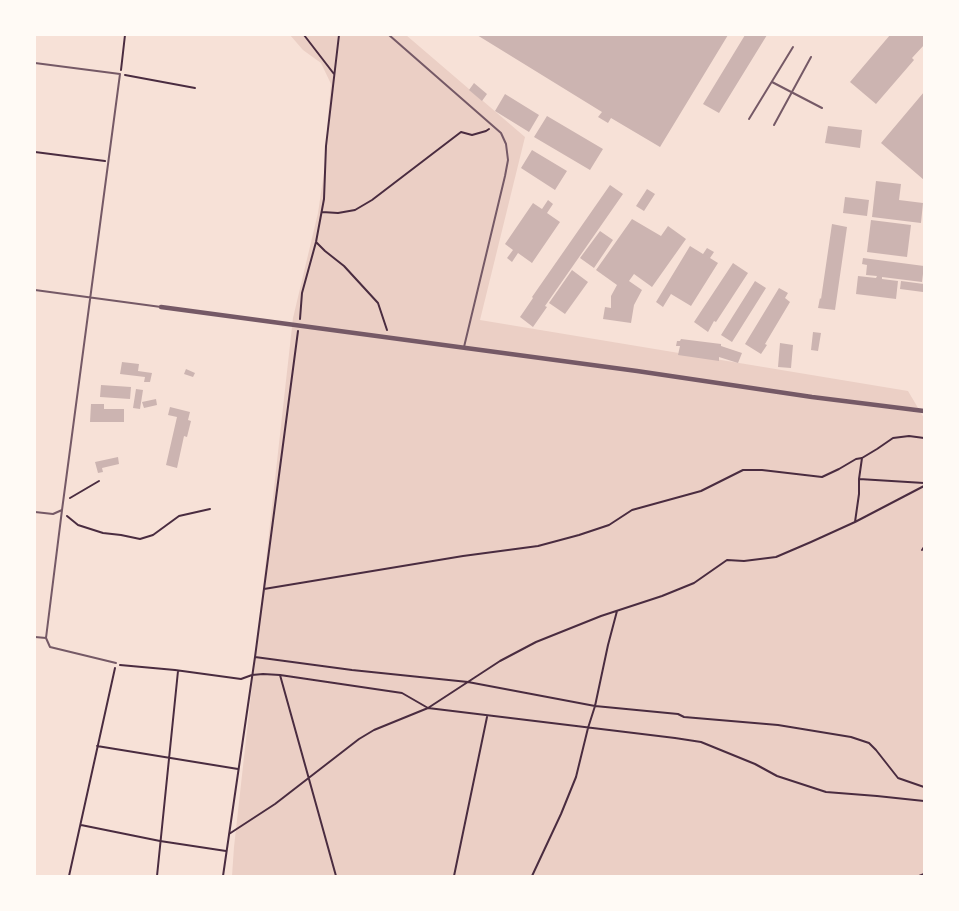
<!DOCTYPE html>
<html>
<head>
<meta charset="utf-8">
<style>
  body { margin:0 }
  #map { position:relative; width:959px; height:911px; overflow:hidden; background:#f7e1d7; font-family:"Fira Sans",sans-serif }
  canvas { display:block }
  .frame { position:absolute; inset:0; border:36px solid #fffaf5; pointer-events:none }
</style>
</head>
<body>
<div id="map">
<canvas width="959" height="911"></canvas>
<div class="frame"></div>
</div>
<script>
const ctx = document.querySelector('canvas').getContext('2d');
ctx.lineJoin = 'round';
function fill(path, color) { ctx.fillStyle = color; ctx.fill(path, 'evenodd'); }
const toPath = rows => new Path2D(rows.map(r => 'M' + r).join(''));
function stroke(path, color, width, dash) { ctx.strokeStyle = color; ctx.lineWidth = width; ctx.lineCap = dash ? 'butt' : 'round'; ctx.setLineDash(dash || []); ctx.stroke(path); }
fill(toPath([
  [290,35,406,35,525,137,480,320,908,391,924,418,924,876,232,876,234,847,293,318,318,213,325,166,328,117,331,84,321,63,303,50]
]), '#ebcfc5');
fill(toPath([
  [477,35,728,35,660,147,611,118,608,123,598,117,602,112],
  [745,35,767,35,719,113,703,104],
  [890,35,924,35,924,45,912,58,914,60,876,104,850,82],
  [474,83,487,94,482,101,469,90],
  [924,92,924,180,881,143],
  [505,94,539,115,529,132,495,111],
  [547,116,603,149,590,170,534,137],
  [828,126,862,130,860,148,825,143],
  [532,150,567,171,555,190,521,168],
  [876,181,901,184,899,200,923,203,921,223,872,217],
  [610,185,623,194,545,306,547,307,533,327,520,317,533,298,532,297],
  [647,189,655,194,644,211,636,206],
  [845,197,869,200,867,216,843,213],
  [548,200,553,204,547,213,560,222,532,263,518,253,512,262,507,258,513,250,505,244,533,203,542,209],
  [632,219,661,236,668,226,686,239,652,287,634,274,629,281,642,290,634,305,631,323,603,319,605,307,611,308,611,296,617,285,596,270],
  [871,220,911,225,907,257,867,252],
  [832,224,847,227,835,310,818,308,820,298,821,299],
  [600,231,613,240,594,268,580,258],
  [690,246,703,254,707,248,714,252,710,258,718,263,691,306,671,294,663,307,656,302],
  [863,258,924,266,922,282,882,277,882,279,898,281,896,299,856,294,858,276,876,278,877,276,866,275,867,265,862,264],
  [733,263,748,273,716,322,714,321,708,332,694,322],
  [572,270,588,282,565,314,549,303],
  [755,281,766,288,732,342,721,335],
  [901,281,924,284,923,292,900,289],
  [779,288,788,293,785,298,790,302,765,344,767,345,761,354,745,344],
  [813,332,821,333,818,351,811,350],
  [681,339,721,344,721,346,742,353,738,363,719,357,719,361,678,355,680,346,676,346,677,341,680,341],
  [780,343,793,345,791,368,778,367],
  [122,362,139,364,138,371,152,373,150,382,144,382,145,377,120,374],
  [186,369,195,373,193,377,184,374],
  [101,385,131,387,130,399,100,397],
  [136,389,143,390,140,409,133,408],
  [156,399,157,405,144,408,142,402],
  [91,404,104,404,104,409,124,409,124,422,90,422],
  [170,407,190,412,188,420,191,421,187,437,184,436,177,468,166,465,177,417,168,415],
  [118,457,119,464,102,468,103,472,98,473,95,462]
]), '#ccb4b1');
stroke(toPath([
  [304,35,334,74],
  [121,70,125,35],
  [125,75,195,88],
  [35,152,105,161],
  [322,212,338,213,355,210,372,200,461,132,472,135,486,131,489,129],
  [316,242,325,251,344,266,378,303,387,330],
  [300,319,302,293,316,242,324,199,326,146,339,35],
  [859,479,924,483],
  [70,498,99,481],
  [67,516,78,525,103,533,121,535,140,539,153,535,179,516,210,509],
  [855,522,859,494,859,479,862,458],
  [922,550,924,547],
  [264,589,463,556,538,546,579,535,609,525,632,510,701,491,743,470,762,470,822,477,839,469,856,459,862,458,877,449,893,438,909,436,924,438],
  [255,657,352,670,468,682,595,706,678,714,684,717,778,725,851,737,869,743,876,750,898,778,924,787],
  [120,665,175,670,241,679,252,675,263,674,280,675,336,876],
  [280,675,402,693,428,708,675,738,701,742,755,764,777,776,826,792,877,796,924,801],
  [97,746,238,769],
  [81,825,160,841,226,851],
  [229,834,275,804,359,739,374,730,428,708,500,661,536,642,601,616,662,596,694,583,727,560,744,561,776,557,811,542,855,522,924,486],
  [69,876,115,668],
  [157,876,178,671],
  [223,876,255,657,298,331],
  [454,876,487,717],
  [532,876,561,814,576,777,588,728,595,706,608,645,617,611],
  [919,876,924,874]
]), '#4a2c40', 2);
stroke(toPath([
  [389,35,501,133,506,144,508,160,505,176,464,347],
  [35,63,120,74,62,510,46,638,50,647,116,663],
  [772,82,822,108],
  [749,119,793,47],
  [774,125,811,57],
  [924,235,924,238],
  [35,290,161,307],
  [35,512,53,514,62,510],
  [35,637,46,638]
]), '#755966', 2);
stroke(toPath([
  [161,307,637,371,812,397,924,411]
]), '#755966', 4.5);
</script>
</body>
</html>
